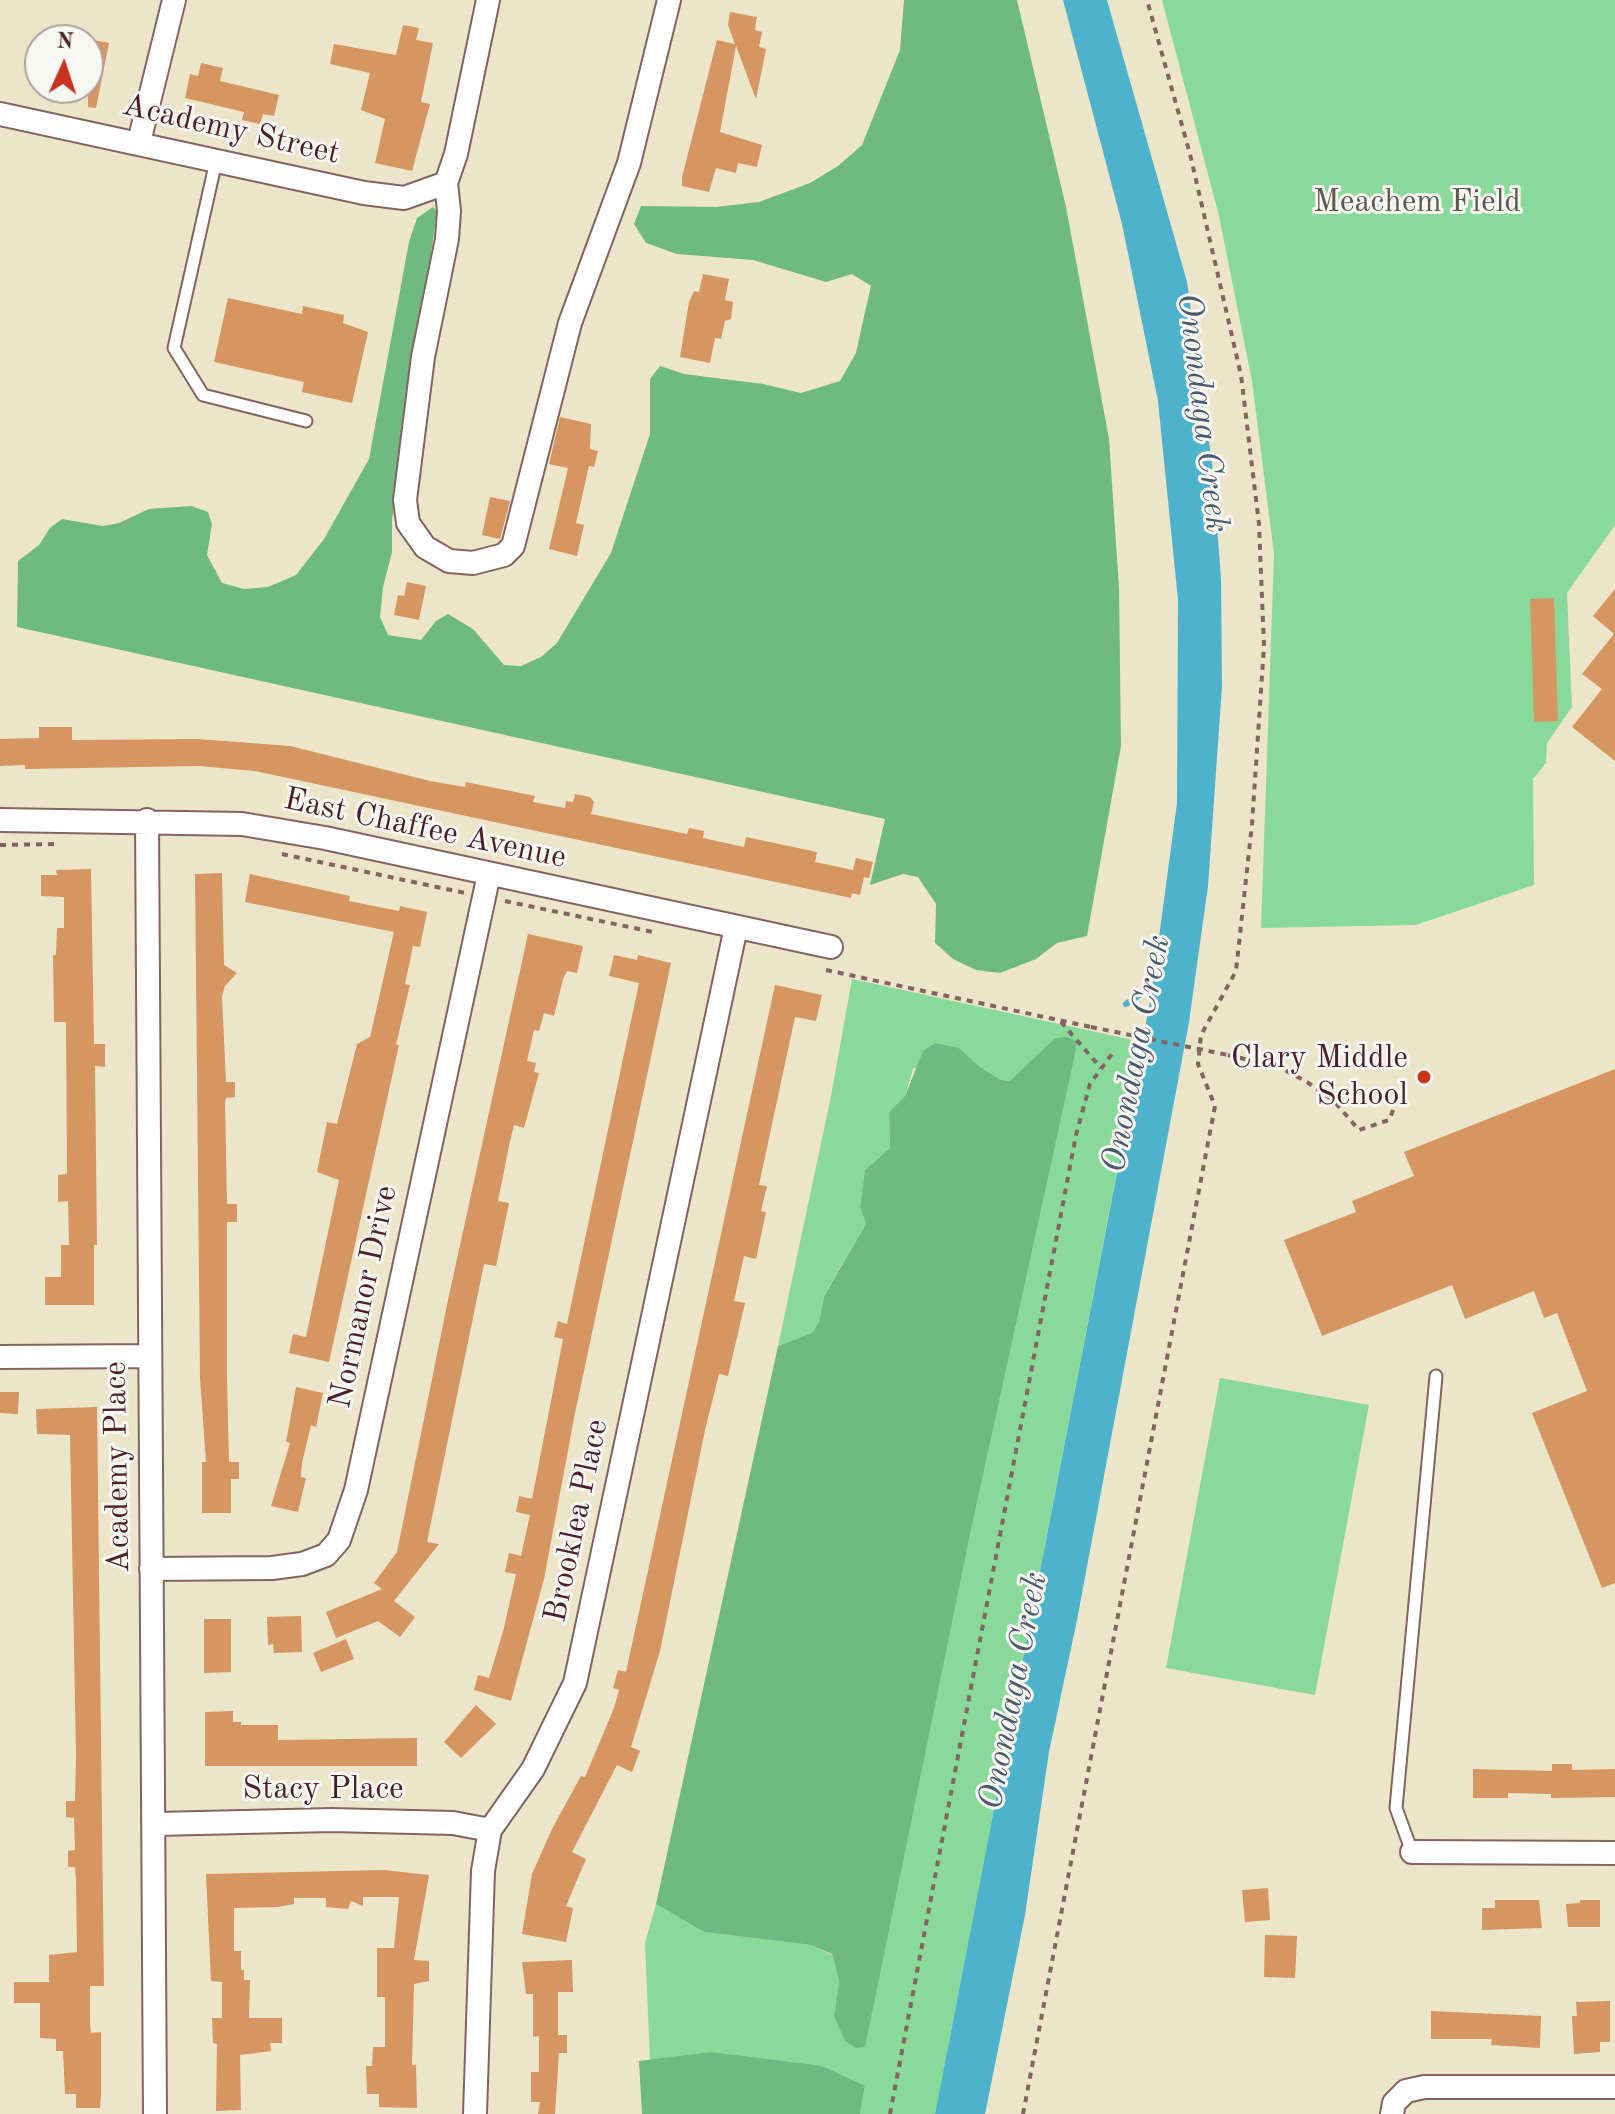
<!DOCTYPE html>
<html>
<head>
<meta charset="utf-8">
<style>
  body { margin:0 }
  #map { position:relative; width:1615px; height:2114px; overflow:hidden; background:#ede5c9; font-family:"Old Standard TT",serif }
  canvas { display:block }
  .north { position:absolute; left:24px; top:24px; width:80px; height:80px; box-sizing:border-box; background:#f6f6f2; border:2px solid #b1a0a2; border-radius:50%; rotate:3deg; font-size:22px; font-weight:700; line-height:32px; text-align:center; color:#4a1f2b }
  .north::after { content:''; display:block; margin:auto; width:28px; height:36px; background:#c8321e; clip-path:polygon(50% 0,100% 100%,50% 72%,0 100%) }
</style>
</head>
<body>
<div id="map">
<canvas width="1615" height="2114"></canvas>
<div class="north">N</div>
</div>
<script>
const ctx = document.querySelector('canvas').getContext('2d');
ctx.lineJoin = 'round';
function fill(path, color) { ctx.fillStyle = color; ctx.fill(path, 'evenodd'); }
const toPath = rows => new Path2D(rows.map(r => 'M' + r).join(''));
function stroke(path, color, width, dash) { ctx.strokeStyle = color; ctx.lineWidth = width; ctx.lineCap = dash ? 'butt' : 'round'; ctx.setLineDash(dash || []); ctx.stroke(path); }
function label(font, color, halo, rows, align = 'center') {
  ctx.font = font + ' "Old Standard TT",serif'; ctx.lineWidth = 6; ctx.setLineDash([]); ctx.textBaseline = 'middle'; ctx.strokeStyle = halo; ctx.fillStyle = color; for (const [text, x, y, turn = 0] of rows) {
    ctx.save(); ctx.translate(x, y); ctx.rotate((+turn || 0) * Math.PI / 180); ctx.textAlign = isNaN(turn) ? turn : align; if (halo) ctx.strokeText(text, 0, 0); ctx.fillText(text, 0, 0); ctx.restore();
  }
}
fill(toPath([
  [1162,0,1615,0,1615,525,1567,593,1572,707,1547,743,1546,763,1533,779,1534,885,1416,925,1261,928,1274,554,1252,381,1219,216],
  [852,979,1142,1042,935,2114,860,2114,865,2086,710,2052,650,2061,645,1943,656,1904,704,1932,811,1945,832,1955,839,1981,834,2016,968,1544,1075,1055,1077,1043,1055,1038,1011,1081,1001,1080,980,1067,959,1048,913,1069,905,1096,889,1112,890,1148,865,1170,860,1207,866,1224,824,1295,819,1322,812,1333,778,1346,831,1096],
  [1220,1378,1369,1405,1315,1695,1166,1668]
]), '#89da9a');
fill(toPath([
  [904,0,1017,0,1066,207,1109,439,1119,588,1121,746,1087,936,1057,943,1036,959,1000,973,976,970,953,959,935,943,936,904,918,877,903,874,870,885,885,819,17,627,18,561,39,545,50,528,62,519,103,526,119,523,149,509,191,506,208,512,212,524,207,555,222,583,244,589,268,587,296,575,324,539,369,459,409,242,417,218,433,207,437,212,392,520,392,552,383,587,380,617,388,635,421,640,436,621,448,614,473,629,504,665,521,666,541,657,557,643,611,553,650,434,650,379,660,366,684,374,763,384,801,393,840,381,856,353,863,321,871,286,852,274,826,282,753,260,677,254,646,243,634,224,641,206,716,207,759,202,810,183,838,166,862,145,900,50],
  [1068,1037,1077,1042,1075,1055,968,1544,865,2047,856,2048,845,2041,834,2016,839,1981,832,1954,811,1945,704,1932,656,1904,778,1346,812,1333,819,1322,824,1296,866,1224,860,1207,865,1170,890,1148,889,1112,905,1096,923,1051,935,1043,959,1048,980,1067,1001,1080,1010,1081,1055,1038],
  [710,2052,822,2066,865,2086,860,2114,642,2114,639,2061]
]), '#6eba82');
fill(toPath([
  [1063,0,1107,0,1187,282,1213,471,1221,579,1222,686,1208,886,1189,1022,1077,1620,1049,1752,1025,1915,985,2114,935,2114,1151,997,1177,803,1178,600,1158,401,1122,224]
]), '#4db2cc');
stroke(toPath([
  [1126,1004,1152,987]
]), '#4db2cc', 6);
fill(toPath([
  [730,12,757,17,755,30,762,32,759,47,766,49,756,99,736,46,720,132,762,145,757,167,738,163,736,173,716,168,709,192,682,186,682,177,717,40,735,44,728,25],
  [403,25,419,28,416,40,433,43,421,102,430,104,412,171,375,163,385,119,361,110,370,73,330,64,334,44,396,55],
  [88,39,109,43,96,108,88,107],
  [201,63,223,68,220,81,279,95,274,116,263,114,260,124,242,120,244,112,185,98,190,74,198,76],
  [703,274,729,279,725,300,733,302,731,319,725,321,721,339,715,338,710,363,680,357,689,302,694,291,699,292],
  [228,298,302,314,303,306,344,315,343,323,368,332,352,403,302,392,304,382,214,362],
  [560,417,591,424,590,449,598,451,594,467,589,466,576,523,584,525,577,556,549,549,568,468,549,464],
  [490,497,510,501,500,539,482,535],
  [407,582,426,586,419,620,394,615,398,595,404,596],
  [1615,589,1615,761,1572,727,1602,689,1582,674,1614,634,1593,616],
  [1554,598,1558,721,1534,722,1530,599],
  [39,727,72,727,72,740,198,739,290,746,430,781,465,787,466,782,535,796,533,802,565,808,566,801,573,802,575,794,590,797,594,802,591,814,687,834,689,828,704,831,703,838,744,847,746,837,817,852,815,862,853,870,856,858,873,862,869,878,864,877,860,895,852,893,851,898,255,771,198,766,25,769,25,765,0,766,0,739,39,738],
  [91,869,94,1044,105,1044,105,1067,95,1066,97,1245,94,1245,94,1305,45,1305,45,1277,61,1277,61,1245,69,1245,68,1201,58,1202,58,1175,67,1174,66,1022,54,1022,53,955,56,955,57,928,64,928,64,897,41,896,41,875,57,875,56,870],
  [222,873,224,965,237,973,225,986,222,996,226,1082,235,1082,235,1097,226,1098,225,1102,227,1204,237,1204,237,1222,227,1222,227,1377,229,1462,239,1462,239,1479,231,1479,231,1513,202,1513,202,1462,206,1462,200,1378,195,874],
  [250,874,350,896,349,901,399,911,400,906,427,912,420,947,413,946,405,984,410,985,396,1045,399,1045,329,1362,289,1353,293,1334,306,1337,339,1180,317,1172,327,1122,337,1124,357,1044,370,1037,394,932,245,902],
  [528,934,583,946,577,973,567,971,563,979,554,1016,544,1013,539,1031,534,1030,527,1061,536,1063,534,1072,539,1073,524,1128,514,1125,509,1146,498,1201,509,1203,496,1266,484,1264,427,1542,439,1544,394,1601,415,1617,400,1637,378,1621,336,1638,326,1612,382,1589,374,1583,397,1552,448,1300],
  [614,955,637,960,638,955,671,963,575,1413,544,1579,511,1701,474,1690,478,1675,489,1678,504,1628,516,1574,505,1572,509,1553,521,1556,530,1515,516,1512,519,1496,532,1499,563,1339,554,1337,558,1321,567,1324,639,983,609,976],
  [775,985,822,995,816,1021,795,1017,759,1185,767,1186,761,1211,766,1212,756,1259,744,1256,734,1301,745,1303,728,1376,719,1374,705,1430,660,1651,631,1747,640,1751,632,1772,617,1765,572,1852,586,1859,566,1906,573,1908,566,1942,522,1934,532,1874,552,1829,581,1776,585,1777,614,1708,619,1690,613,1688,618,1670,626,1672],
  [1615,1069,1615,1583,1602,1588,1532,1413,1587,1391,1557,1313,1544,1318,1534,1291,1465,1319,1452,1285,1322,1336,1284,1240,1356,1212,1352,1201,1414,1176,1404,1152],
  [296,1387,323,1393,316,1427,311,1425,302,1463,301,1477,306,1478,298,1512,271,1506,290,1443,286,1442],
  [0,1392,19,1392,18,1414,0,1413],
  [97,1407,104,1986,90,1986,90,2023,91,2033,101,2032,101,2095,100,2108,76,2108,76,2094,65,2094,63,2051,56,2051,56,2039,40,2038,40,2003,14,2003,14,1982,49,1982,49,1955,77,1952,76,1880,75,1867,68,1867,68,1851,75,1850,74,1818,66,1817,66,1801,75,1801,76,1755,70,1435,37,1434,36,1409],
  [301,1616,302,1652,274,1653,273,1644,268,1645,267,1617],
  [204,1619,231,1619,231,1672,204,1673],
  [346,1639,354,1659,321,1672,313,1653],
  [476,1705,496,1724,461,1758,444,1742],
  [233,1711,233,1722,241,1722,241,1725,278,1725,278,1740,417,1738,417,1766,205,1766,205,1712],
  [1552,1764,1572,1764,1572,1770,1615,1769,1615,1797,1551,1798,1551,1794,1508,1793,1508,1798,1473,1798,1473,1769,1552,1771],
  [384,1870,429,1875,414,1960,429,1961,429,1981,414,1984,412,2065,416,2065,417,2108,379,2107,379,2094,367,2094,366,2066,372,2066,373,2047,385,2047,385,1997,377,1997,377,1948,394,1948,399,1897,363,1897,363,1906,351,1901,348,1909,326,1907,326,1898,294,1898,294,1904,278,1907,234,1908,234,1951,241,1951,241,1970,244,1970,244,1980,250,1980,249,2018,282,2018,282,2043,270,2043,271,2051,240,2055,241,2110,216,2111,217,2044,213,2043,212,2018,222,2018,222,1982,211,1981,206,1874],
  [1268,1888,1270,1920,1245,1922,1242,1890],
  [1495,1900,1539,1900,1542,1928,1482,1930,1482,1908,1495,1908],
  [1580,1900,1600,1900,1600,1927,1568,1927,1566,1904,1580,1903],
  [1265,1935,1297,1936,1295,1978,1264,1977],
  [572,1960,573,1992,558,1992,558,2035,567,2035,567,2053,559,2053,555,2114,538,2114,540,2102,531,2102,531,2072,539,2072,539,2036,533,2037,533,1994,526,1994,522,1962],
  [1610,2001,1610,2042,1600,2042,1600,2052,1574,2054,1572,2016,1577,2016,1576,2002],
  [1431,2011,1541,2016,1540,2048,1491,2045,1492,2039,1431,2039]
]), '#d59661');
const service = toPath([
  [216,161,174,348,203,395,306,421],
  [1412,1852,1396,1808,1436,1376]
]);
const minor = toPath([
  [488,0,456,154,446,183,449,211,447,239,423,357,405,500,408,523,425,547,449,561,473,563,504,555,513,546,570,323,629,163,669,0],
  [0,114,364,193,404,198,446,183],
  [139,142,174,0],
  [0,820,242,824,325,838,831,947],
  [147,820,155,2114],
  [0,1357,149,1356],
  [151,1569,272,1568,302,1564,326,1555,339,1540,356,1490,489,874],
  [155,1824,332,1820,453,1823,490,1830],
  [1412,1852,1615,1853],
  [475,2114,483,1871,490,1830,533,1769,575,1683,736,927],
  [1392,2114,1394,2103,1406,2091,1424,2087,1615,2087]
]);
stroke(service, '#836462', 15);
stroke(minor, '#836462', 26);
stroke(toPath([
  [0,845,58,844],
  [282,854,465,893],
  [505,901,653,932],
  [826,970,1091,1027],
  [1061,1022,1101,1068],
  [1228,1055,1279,1067,1307,1082,1333,1100,1359,1130,1389,1120,1394,1108],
  [890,2114,1076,1135,1090,1084,1114,1051],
  [1023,2114,1215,1106,1198,1064,1201,1035,1236,971,1252,824,1264,646,1259,524,1241,375,1190,154,1147,0]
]), '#836462', 4, [6, 6]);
stroke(service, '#fff', 11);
stroke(minor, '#fff', 22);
stroke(toPath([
  [1091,1027,1228,1055]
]), '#836462', 4, [6, 6]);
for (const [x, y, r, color] of [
  [1424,1077,8,"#c8321e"]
]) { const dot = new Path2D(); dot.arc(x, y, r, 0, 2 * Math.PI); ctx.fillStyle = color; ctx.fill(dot); stroke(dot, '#f6f6f2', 3); }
label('32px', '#4a1f2b', '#f6f6f2', [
  ["Academy Street",231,130,13],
  ["East Chaffee Avenue",425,829,12],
  ["Normanor Drive",364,1297,-78],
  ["Academy Place",118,1467,-91],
  ["Brooklea Place",577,1521,-78],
  ["Stacy Place",323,1790]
]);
label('32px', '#5d574c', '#f6f6f2', [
  ["Meachem Field",1417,203]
]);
label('32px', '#4a1f2b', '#f6f6f2', [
  ["Clary Middle",1408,1059],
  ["School",1408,1096]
], 'right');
label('italic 34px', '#4b5a6b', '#f6f6f2', [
  ["Onondaga Creek",1202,413,83],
  ["Onondaga Creek",1137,1054,-79],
  ["Onondaga Creek",1014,1691,-79]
]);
</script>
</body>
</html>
